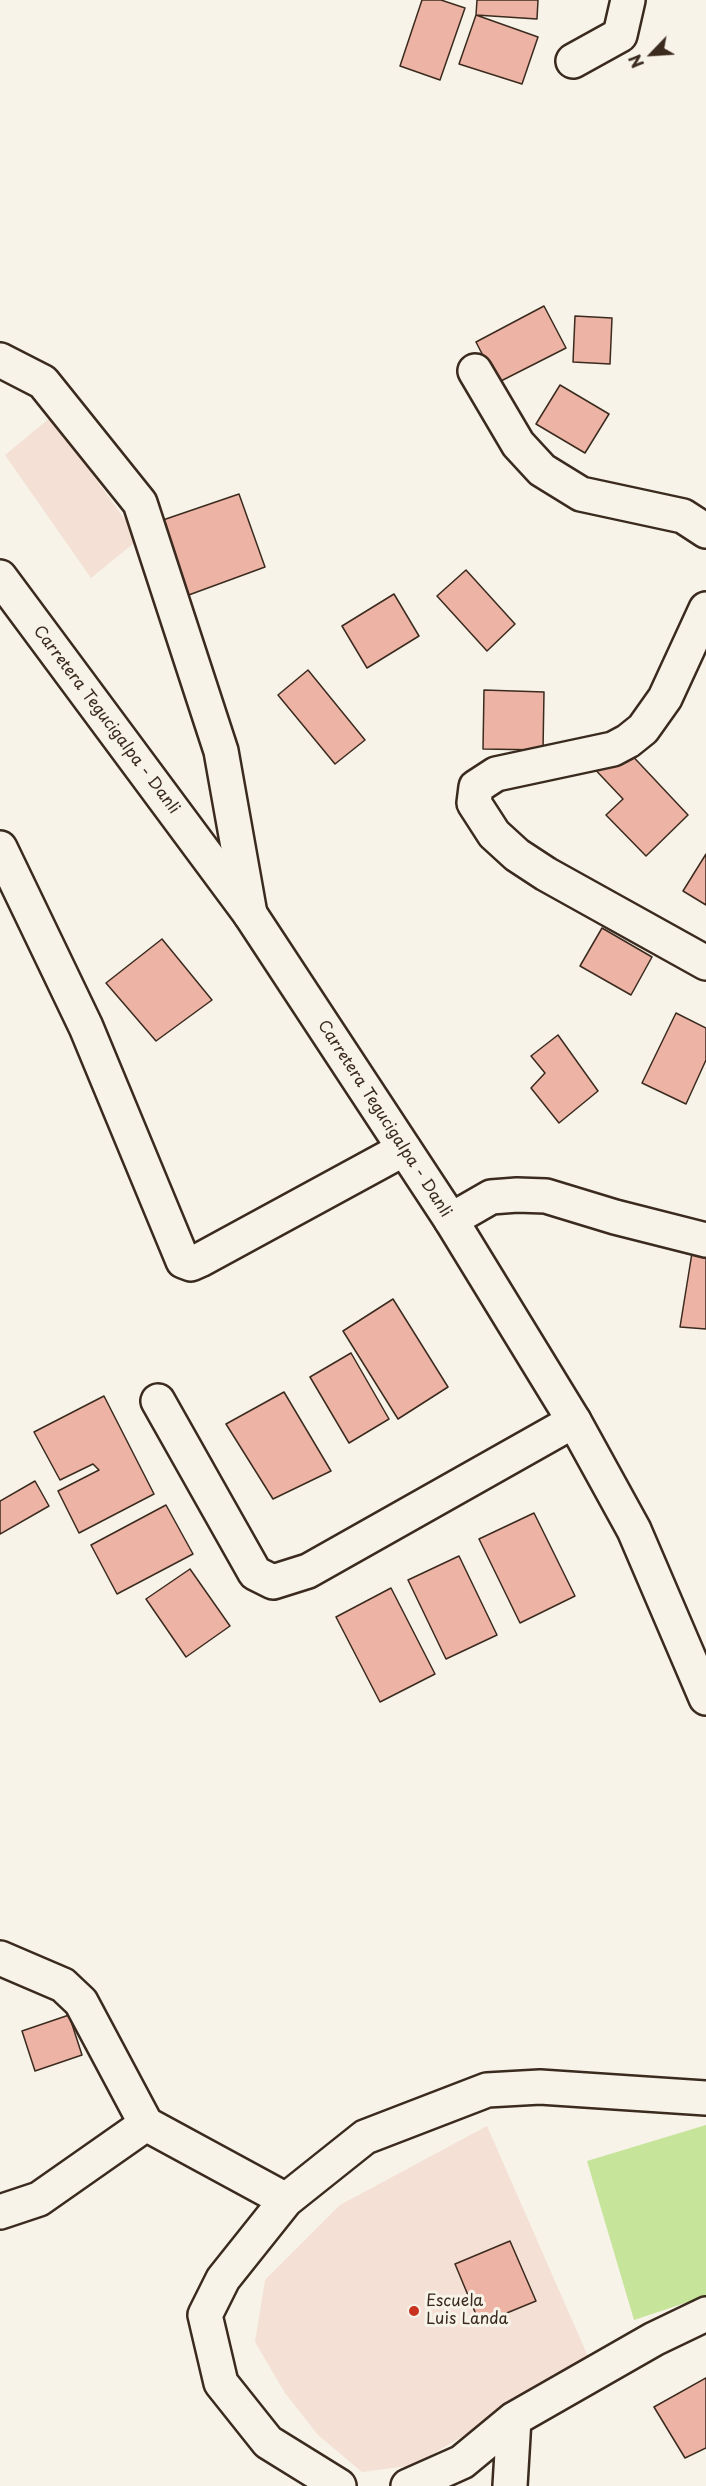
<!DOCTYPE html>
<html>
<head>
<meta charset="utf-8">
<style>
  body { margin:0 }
  #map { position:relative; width:706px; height:2486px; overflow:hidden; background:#f7f3e8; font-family:"Playpen Sans",sans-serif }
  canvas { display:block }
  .north { position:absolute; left:622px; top:24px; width:60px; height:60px; -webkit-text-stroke:4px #f7f3e8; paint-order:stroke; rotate:245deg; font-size:16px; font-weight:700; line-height:24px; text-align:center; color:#3b2a1e }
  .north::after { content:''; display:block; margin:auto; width:21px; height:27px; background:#3b2a1e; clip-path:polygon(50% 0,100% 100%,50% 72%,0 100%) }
</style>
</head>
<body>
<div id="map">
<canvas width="706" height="2486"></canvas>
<div class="north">N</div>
</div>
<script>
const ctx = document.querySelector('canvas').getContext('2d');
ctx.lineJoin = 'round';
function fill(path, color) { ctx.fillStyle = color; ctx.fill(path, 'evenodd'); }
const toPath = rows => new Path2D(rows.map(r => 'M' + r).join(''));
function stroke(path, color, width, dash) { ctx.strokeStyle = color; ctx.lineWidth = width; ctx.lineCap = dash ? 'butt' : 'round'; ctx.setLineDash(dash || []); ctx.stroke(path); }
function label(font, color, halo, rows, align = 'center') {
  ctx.font = font + ' "Playpen Sans",sans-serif'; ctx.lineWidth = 6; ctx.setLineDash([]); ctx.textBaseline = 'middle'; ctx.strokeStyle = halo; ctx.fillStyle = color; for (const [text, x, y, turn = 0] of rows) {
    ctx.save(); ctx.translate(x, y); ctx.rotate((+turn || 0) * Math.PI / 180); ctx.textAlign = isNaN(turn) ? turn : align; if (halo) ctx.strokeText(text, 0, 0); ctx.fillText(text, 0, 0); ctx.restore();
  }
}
fill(toPath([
  [51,417,139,539,91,578,5,455],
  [487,2126,590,2361,414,2465,362,2472,318,2435,285,2393,255,2342,265,2280,340,2205]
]), '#f4e0d4');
fill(toPath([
  [706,2125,706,2296,634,2320,587,2161]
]), '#c7e49b');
const building = toPath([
  [422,0,441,0,465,8,440,80,400,66,422,0],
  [477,0,538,0,537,19,476,15,477,0],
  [476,15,538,37,522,84,459,64,476,15],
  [544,306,566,348,497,383,476,342,544,306],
  [575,316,612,318,610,364,573,362,575,316],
  [560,385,609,414,585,453,536,424,560,385],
  [239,494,265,567,186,596,160,521,239,494],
  [466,570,515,624,487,651,437,596,466,570],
  [394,594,419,636,367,668,342,626,394,594],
  [308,670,365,740,335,764,278,695,308,670],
  [484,690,544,692,543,750,483,749,484,690],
  [625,748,688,815,646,856,606,815,623,799,588,762,625,748],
  [706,854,706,905,683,891,706,854],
  [602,928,652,957,631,995,580,966,602,928],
  [162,939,212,1000,156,1041,106,983,162,939],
  [676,1013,706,1028,706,1060,686,1104,642,1083,676,1013],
  [558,1035,598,1091,559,1123,531,1088,545,1073,531,1056,558,1035],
  [692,1253,706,1256,706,1329,680,1327,692,1253],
  [393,1299,448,1387,398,1419,343,1331,393,1299],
  [351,1353,389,1419,349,1443,310,1377,351,1353],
  [284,1392,331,1471,273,1499,226,1424,284,1392],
  [104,1396,154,1494,79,1533,58,1491,99,1470,93,1464,60,1480,34,1432,104,1396],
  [35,1481,49,1506,0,1534,0,1501,35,1481],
  [166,1505,193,1554,117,1594,91,1545,166,1505],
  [534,1513,575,1596,520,1623,479,1539,534,1513],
  [459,1556,497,1635,446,1659,408,1580,459,1556],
  [190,1569,230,1626,186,1657,146,1599,190,1569],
  [391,1588,435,1674,380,1702,336,1617,391,1588],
  [69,2015,82,2055,35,2071,22,2031,69,2015],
  [510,2241,536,2301,480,2324,455,2264,510,2241],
  [706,2378,706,2448,685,2458,654,2407,706,2378]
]);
fill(building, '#edb4a6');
stroke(building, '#3b2a1e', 1.5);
const minor = toPath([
  [573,61,620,35,628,0],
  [0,360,43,382,140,503,221,751,250,914],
  [475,371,518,444,542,470,581,494,683,516,706,531],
  [706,609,665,698,643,729,628,741,613,749,496,774,476,787,474,803,494,834,517,855,546,874,706,963],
  [0,848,86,1027,183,1261,191,1264,200,1260,404,1149],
  [451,1220,491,1197,517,1195,546,1196,615,1217,706,1240],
  [158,1401,255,1573,273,1582,308,1571,574,1421],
  [0,1958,63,1985,81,2002,146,2124,286,2200],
  [0,2212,39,2199,146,2124],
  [339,2486,268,2442,221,2383,205,2315,223,2279,286,2200,365,2137,487,2090,540,2087,706,2098],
  [408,2486,462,2462,514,2419,654,2339,706,2314],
  [510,2486,514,2419]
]);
const highway = toPath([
  [0,577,250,914,451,1220,574,1421,634,1530,706,1698]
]);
stroke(minor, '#3b2a1e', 38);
stroke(highway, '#3b2a1e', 38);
stroke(minor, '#f7f3e8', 33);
stroke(highway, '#f7f3e8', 33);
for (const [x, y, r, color] of [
  [414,2311,6,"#c8321e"]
]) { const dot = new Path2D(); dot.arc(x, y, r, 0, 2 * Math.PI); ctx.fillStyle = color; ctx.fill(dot); stroke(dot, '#f7f3e8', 2); }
label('16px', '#3b2a1e', '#f7f3e8', [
  ["Carretera Tegucigalpa - Danli",106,720,53],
  ["Carretera Tegucigalpa - Danli",384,1119,57]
]);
label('16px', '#3b2a1e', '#f7f3e8', [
  ["Escuela",426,2302],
  ["Luis Landa",426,2320]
], 'left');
</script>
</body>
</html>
